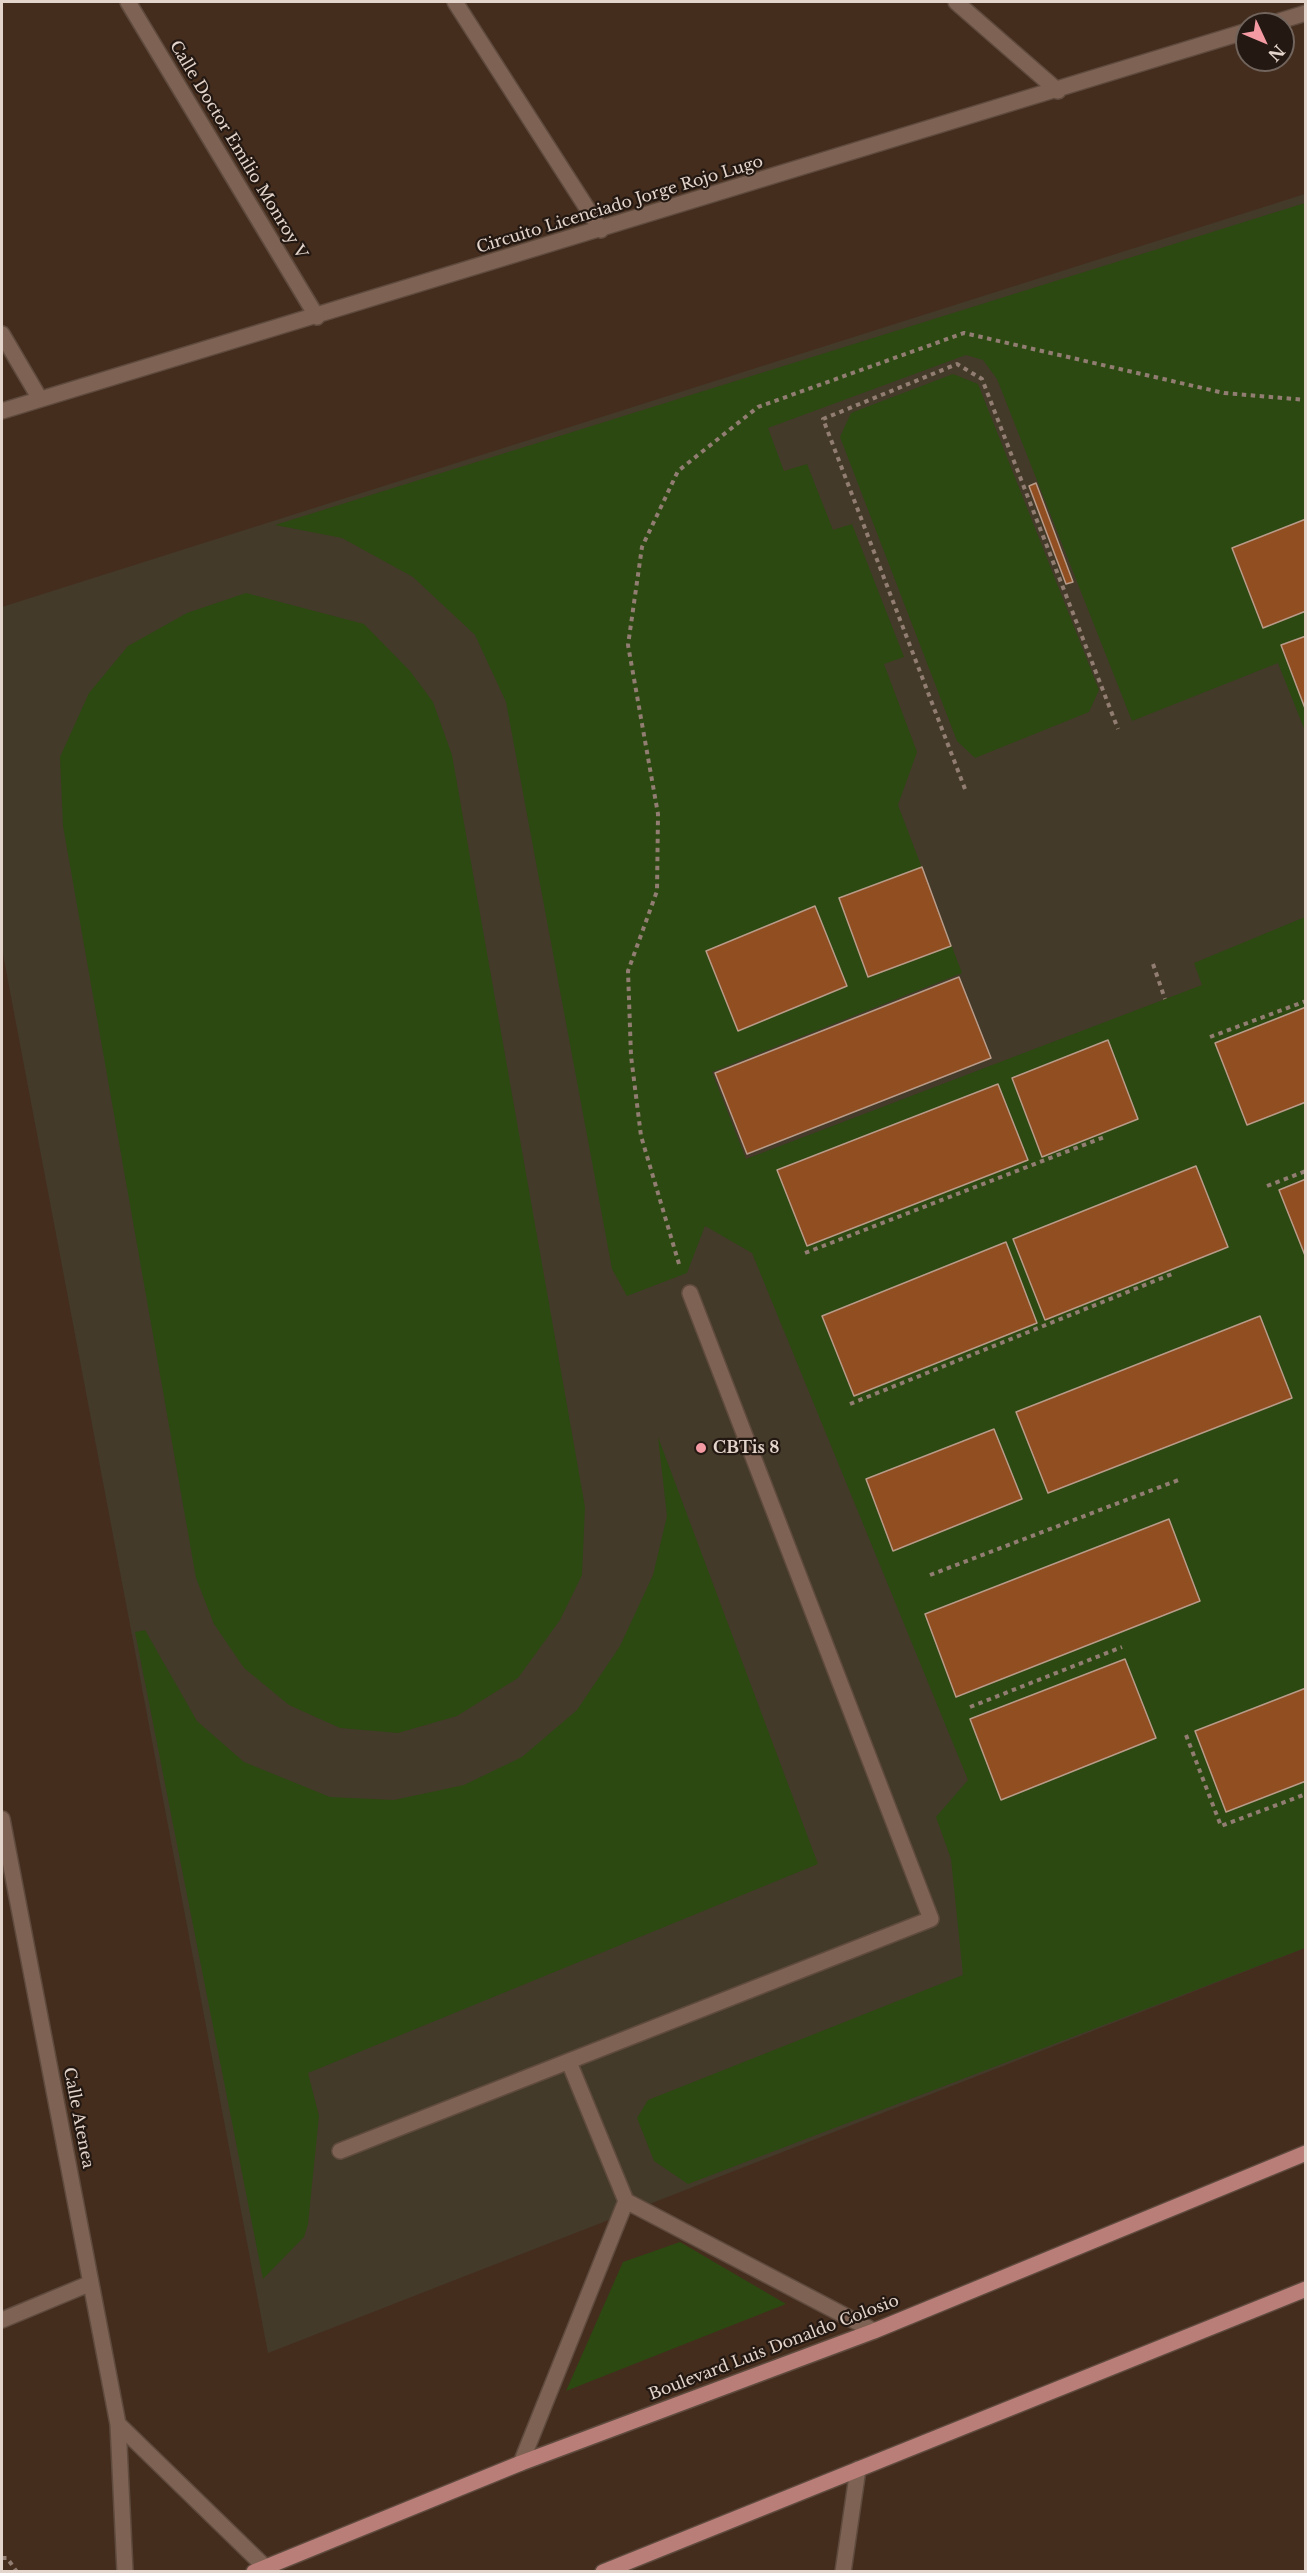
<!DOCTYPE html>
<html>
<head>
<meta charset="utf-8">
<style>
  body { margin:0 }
  #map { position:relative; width:1307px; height:2573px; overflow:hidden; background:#452d1e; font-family:"Libre Baskerville",serif }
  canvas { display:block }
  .frame { position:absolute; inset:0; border:3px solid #e4d5cc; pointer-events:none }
  .north { position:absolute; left:1235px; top:12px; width:60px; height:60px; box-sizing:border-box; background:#231812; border:2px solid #70645c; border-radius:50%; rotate:134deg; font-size:16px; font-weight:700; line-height:24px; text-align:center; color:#e4d5cc }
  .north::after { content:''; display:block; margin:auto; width:21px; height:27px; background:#f49aa3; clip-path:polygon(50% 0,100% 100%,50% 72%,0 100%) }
</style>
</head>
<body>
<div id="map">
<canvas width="1307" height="2573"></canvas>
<div class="frame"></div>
<div class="north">N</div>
</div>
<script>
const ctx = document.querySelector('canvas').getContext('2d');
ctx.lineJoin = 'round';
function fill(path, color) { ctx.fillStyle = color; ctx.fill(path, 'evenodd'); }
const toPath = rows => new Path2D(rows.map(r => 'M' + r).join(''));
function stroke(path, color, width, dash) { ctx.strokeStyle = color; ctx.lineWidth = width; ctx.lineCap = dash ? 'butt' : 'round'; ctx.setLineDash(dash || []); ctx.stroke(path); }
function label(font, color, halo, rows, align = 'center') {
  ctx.font = font + ' "Libre Baskerville",serif'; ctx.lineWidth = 4.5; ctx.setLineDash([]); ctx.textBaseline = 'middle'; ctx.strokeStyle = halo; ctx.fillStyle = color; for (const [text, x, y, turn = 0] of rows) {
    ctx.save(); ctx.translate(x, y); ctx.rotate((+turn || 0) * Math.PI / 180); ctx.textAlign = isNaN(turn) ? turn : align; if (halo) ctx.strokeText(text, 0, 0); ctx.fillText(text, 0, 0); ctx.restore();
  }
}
fill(toPath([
  [1305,194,1305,1948,268,2353,2,949,2,607]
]), '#433a29');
fill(toPath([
  [1305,203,1305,731,1278,663,1132,721,997,379,983,360,966,355,768,428,784,471,807,464,833,530,852,524,904,657,884,664,917,752,898,805,962,973,712,1072,746,1159,1202,985,1194,963,1305,917,1305,1948,688,2184,654,2161,637,2118,648,2100,963,1975,951,1859,936,1817,968,1780,752,1253,705,1226,687,1273,627,1296,612,1269,506,702,475,635,413,577,342,538,275,525],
  [953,374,978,384,1099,690,1089,712,975,758,957,741,840,437,851,413],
  [246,593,364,624,410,671,433,702,452,755,585,1507,582,1575,560,1620,518,1678,457,1716,398,1733,340,1728,289,1705,244,1668,214,1624,196,1578,63,826,60,757,89,693,128,646,187,613],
  [658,1437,818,1864,308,2073,319,2116,308,2224,304,2237,263,2279,135,1632,145,1630,197,1721,244,1762,330,1797,394,1800,464,1785,522,1757,577,1710,620,1646,653,1575,667,1516],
  [680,2242,786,2304,566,2391,623,2262]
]), '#2c4911');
const building = toPath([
  [1036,483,1073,582,1066,584,1029,486,1036,483],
  [1306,519,1306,611,1263,628,1232,548,1306,519],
  [1306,636,1306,711,1281,645,1306,636],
  [922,867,951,946,868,977,839,898,922,867],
  [815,906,847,986,738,1031,706,951,815,906],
  [959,977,991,1058,747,1154,715,1073,959,977],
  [1306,1007,1306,1102,1247,1125,1215,1043,1306,1007],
  [1108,1040,1138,1119,1042,1157,1012,1078,1108,1040],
  [998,1084,1028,1160,807,1246,777,1170,998,1084],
  [1196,1166,1228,1247,1045,1320,1013,1239,1196,1166],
  [1306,1179,1306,1258,1279,1190,1306,1179],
  [1006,1242,1037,1323,854,1396,822,1316,1006,1242],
  [1260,1316,1292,1398,1048,1493,1016,1412,1260,1316],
  [994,1429,1022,1499,893,1551,866,1479,994,1429],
  [1169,1519,1200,1601,956,1697,925,1614,1169,1519],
  [1125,1659,1156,1738,1001,1800,970,1719,1125,1659],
  [1306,1688,1306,1781,1226,1812,1195,1731,1306,1688]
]);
fill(building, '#904e21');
stroke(building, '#b99b8a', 1.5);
const service = toPath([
  [569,2062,626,2201,874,2331],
  [340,2151,931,1919,690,1293],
  [521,2463,626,2201]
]);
const minor = toPath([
  [128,2,317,317],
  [455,2,601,230],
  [956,2,1058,91],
  [1270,24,1306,13],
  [2,334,40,399],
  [2,411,1247,31],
  [2,1819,118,2424,125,2572],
  [2,2320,91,2283],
  [118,2424,265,2567],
  [843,2572,858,2469]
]);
const primary = toPath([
  [254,2572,521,2463,874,2331,1306,2153],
  [603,2572,1306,2289]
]);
stroke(service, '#5f4b3e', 18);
stroke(minor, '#5f4b3e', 18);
stroke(primary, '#5f4b3e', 18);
stroke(toPath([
  [965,789,823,419,957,364,982,379,1118,729],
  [1153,964,1165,999],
  [1210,1037,1306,1001],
  [1267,1186,1306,1171],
  [805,1253,1107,1136],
  [679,1264,641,1136,631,1056,628,971,657,891,658,814,628,645,642,547,678,471,758,407,964,333,1224,393,1306,400],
  [850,1404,1172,1274],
  [930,1575,1181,1479],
  [970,1707,1122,1647],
  [1186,1735,1221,1826,1306,1794],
  [2,2558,7,2558,17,2572]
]), '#917d71', 4, [4.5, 4.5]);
stroke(service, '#7e6253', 15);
stroke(minor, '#7e6253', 15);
stroke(primary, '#ba7e79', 15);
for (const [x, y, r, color] of [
  [701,1448,6,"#f49aa3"]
]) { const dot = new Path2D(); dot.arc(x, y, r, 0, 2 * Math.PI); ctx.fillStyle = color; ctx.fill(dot); stroke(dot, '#231812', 2); }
label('16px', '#e4d5cc', '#231812', [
  ["Calle Doctor Emilio Monroy V",238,150,59],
  ["Circuito Licenciado Jorge Rojo Lugo",620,205,-17],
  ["Calle Atenea",78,2118,79],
  ["Boulevard Luis Donaldo Colosio",774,2348,-21]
]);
label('bold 16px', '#e4d5cc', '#231812', [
  ["CBTis 8",713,1448]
], 'left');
</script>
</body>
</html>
